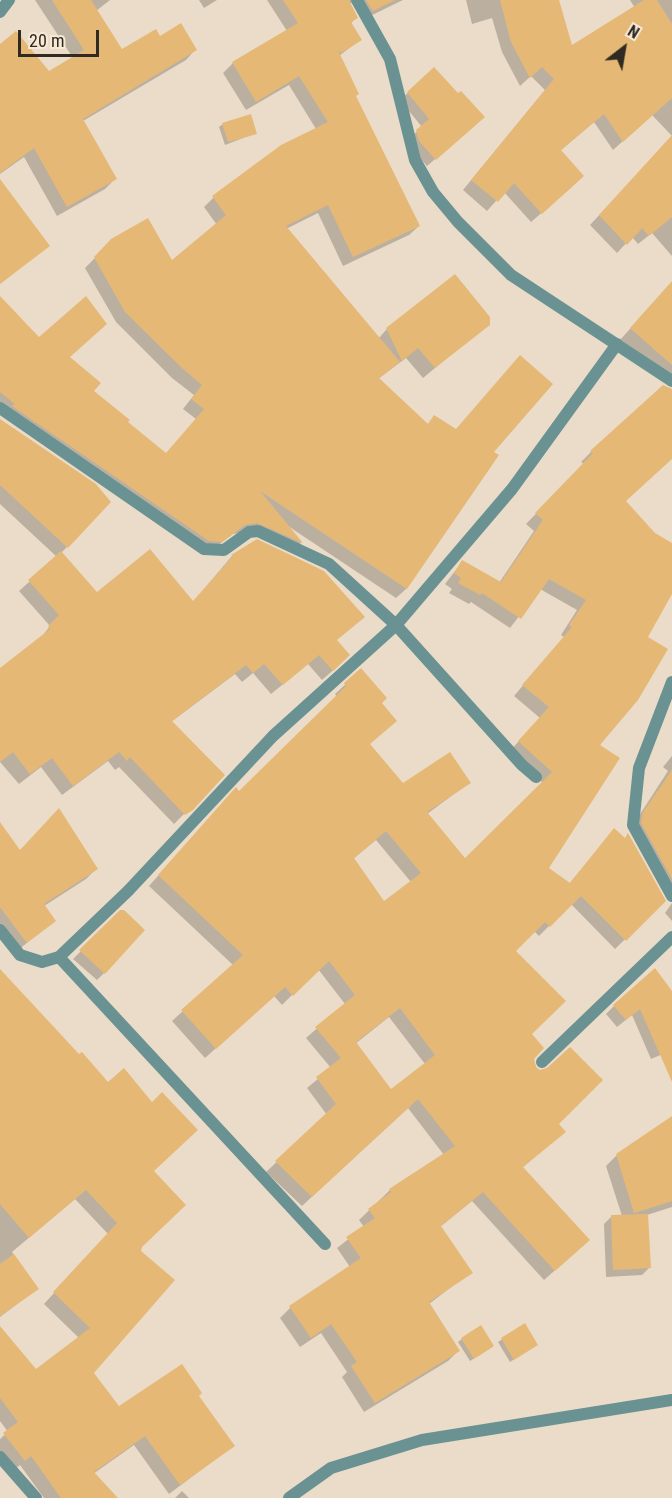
<!DOCTYPE html>
<html>
<head>
<meta charset="utf-8">
<style>
  body { margin:0 }
  #map { position:relative; width:672px; height:1498px; overflow:hidden; background:#eadcc9; font-family:"Roboto Condensed",sans-serif }
  canvas { display:block }
  .north { position:absolute; left:594px; top:18px; width:60px; height:60px; -webkit-text-stroke:4px #f7e9d6; paint-order:stroke; rotate:31deg; font-size:16px; font-weight:700; line-height:24px; text-align:center; color:#302a23 }
  .north::after { content:''; display:block; margin:auto; width:21px; height:27px; background:#302a23; clip-path:polygon(50% 0,100% 100%,50% 72%,0 100%) }
  .scale { position:absolute; left:18px; top:30px; width:81px; height:27px; box-sizing:border-box; border:3px solid #302a23; border-top:0; padding-left:8px; font-size:18px; line-height:21px; white-space:nowrap; color:#302a23; -webkit-text-stroke:4px #f7e9d6; paint-order:stroke }
</style>
</head>
<body>
<div id="map">
<canvas width="672" height="1498"></canvas>
<div class="north">N</div>
<div class="scale">20 m</div>
</div>
<script>
const ctx = document.querySelector('canvas').getContext('2d');
ctx.lineJoin = 'round';
function fill(path, color) { ctx.fillStyle = color; ctx.fill(path, 'evenodd'); }
const toPath = rows => new Path2D(rows.map(r => 'M' + r).join(''));
function stroke(path, color, width, dash) { ctx.strokeStyle = color; ctx.lineWidth = width; ctx.lineCap = dash ? 'butt' : 'round'; ctx.setLineDash(dash || []); ctx.stroke(path); }
fill(toPath([
  [35,0,110,0,96,11,121,51,160,38,195,50,186,60,83,121,115,179,105,189,57,216,24,157,0,174,0,45,48,73,73,58],
  [199,0,217,0,204,8],
  [267,0,403,0,362,20,352,3,348,3,356,18,350,24,360,40,339,56,355,96,419,226,409,235,343,266,318,213,286,229,378,339,387,329,488,324,423,378,406,358,378,379,427,425,434,417,496,456,406,589,396,598,288,526,301,543,292,552,247,532,233,534,210,551,0,414,0,298,39,339,68,357,92,392,166,455,196,419,183,409,194,395,172,378,116,322,85,268,112,241,172,262,217,225,204,207,213,198,316,129,289,85,246,110,223,73,233,63,287,31],
  [466,0,526,0,571,47,635,8,630,0,672,0,672,136,652,115,613,150,594,122,560,151,573,186,531,222,504,192,487,211,463,190,545,90,531,76,520,86,502,52,492,18,472,24],
  [434,69,475,125,427,166,412,149,409,139,422,127,400,100],
  [223,124,256,133,225,145,219,127],
  [672,137,672,256,652,233,638,244,632,237,617,253,590,225],
  [0,182,48,246,0,284],
  [672,300,672,386,620,340,653,303],
  [672,408,672,458,624,502,654,534,672,544,672,591,646,638,547,868,569,884,614,830,664,901,615,949,571,904,539,936,534,931,514,951,533,1059,557,1124,564,1132,522,1168,578,1250,544,1280,472,1201,440,1227,471,1272,429,1304,458,1351,448,1361,364,1412,342,1377,347,1372,321,1333,300,1347,280,1318,290,1308,350,1267,337,1248,364,1227,359,1220,390,1190,444,1155,408,1108,302,1206,266,1172,327,1115,307,1088,331,1068,306,1038,345,1004,318,969,282,1005,274,996,205,1058,172,1021,233,965,149,886,226,799,239,793,337,697,335,694,361,670,380,703,369,745,403,785,469,783,427,814,465,860,543,783,509,752,540,718,514,696,564,637,561,635,577,610,540,589,510,628,471,602,469,604,449,593,452,589,445,584,462,562,499,583,534,531,526,524,584,464,581,462,591,452],
  [376,840,411,882,384,903,353,859],
  [389,1017,425,1064,391,1091,355,1044],
  [0,420,67,547,61,553,97,594,193,602,232,556,257,541,336,641,338,666,322,680,308,664,271,694,253,673,242,682,235,674,171,722,223,775,174,824,119,767,115,770,108,761,62,795,41,767,19,784,0,762,0,670,40,639,50,626,19,591,57,557,0,504],
  [672,756,672,901,635,822,668,771,663,767],
  [0,825,20,852,96,869,86,879,44,906,54,920,16,952,0,930],
  [672,903,672,921,665,913],
  [120,912,104,973,97,980,73,959],
  [672,993,672,1050,651,1059,632,1015,617,1027,606,1014,614,1006],
  [0,1009,152,1171,141,1247,92,1373,118,1408,197,1396,233,1446,169,1494,134,1445,93,1474,115,1498,44,1498,20,1465,14,1470,0,1452,0,1439,8,1432,0,1421,0,1329,36,1371,79,1338,44,1304,108,1234,75,1199,12,1252,37,1289,0,1317],
  [672,1119,672,1207,647,1215,649,1268,642,1275,606,1277,604,1224,611,1217,622,1216,606,1166,617,1155],
  [524,1325,536,1345,510,1362,498,1342],
  [462,1339,489,1349,470,1361,458,1342],
  [182,1491,189,1498,175,1498]
]), '#0003');
fill(toPath([
  [52,0,91,0,122,49,156,29,160,36,181,23,197,50,83,119,117,179,67,207,34,148,0,173,0,44,16,31,49,71,84,50],
  [283,0,349,0,358,18,351,22,362,40,341,53,338,50,359,94,356,96,420,226,353,257,328,205,286,226,400,362,379,378,428,424,434,415,456,429,520,355,553,384,494,452,499,455,407,589,260,491,303,543,257,523,245,525,222,542,209,541,12,406,15,404,0,392,0,296,39,337,86,296,107,324,70,357,101,383,94,391,130,420,128,422,166,453,204,409,191,399,202,385,182,368,125,312,94,257,111,239,148,218,172,260,226,215,212,196,281,145,328,122,299,76,256,102,232,62,298,23],
  [366,0,395,0,373,11],
  [500,0,559,0,572,45,644,0,657,0,672,24,672,98,623,142,604,114,561,150,584,176,542,214,514,183,498,202,471,180,554,79,542,67,530,78,511,42],
  [434,67,458,93,461,91,485,117,436,160,419,141,416,130,429,119,407,92],
  [251,114,257,134,228,142,222,123],
  [672,135,672,217,649,236,642,228,627,245,599,215],
  [0,179,50,246,0,284],
  [455,274,490,317,490,325,435,368,418,348,402,361,386,328],
  [672,281,672,365,630,328],
  [663,385,672,389,672,459,626,501,655,533,672,543,672,594,648,637,668,649,638,700,600,745,620,758,549,868,570,883,614,828,625,838,628,833,666,901,626,941,581,896,550,927,545,922,516,951,566,1001,532,1034,544,1048,534,1059,536,1067,540,1070,547,1068,570,1047,603,1080,559,1124,566,1132,523,1167,590,1240,555,1271,483,1192,441,1226,473,1273,429,1302,460,1351,375,1403,351,1366,357,1362,331,1324,311,1338,289,1306,361,1258,346,1237,375,1218,368,1209,391,1192,389,1189,455,1146,418,1099,312,1197,275,1161,336,1104,316,1077,341,1058,315,1027,355,995,329,961,293,996,285,987,216,1049,181,1010,243,955,158,875,236,787,239,791,346,686,344,683,361,668,387,698,382,703,397,721,370,744,403,783,450,752,471,783,427,812,465,858,552,772,518,741,549,707,522,685,572,627,569,625,586,600,549,579,521,619,482,593,480,595,458,583,461,578,454,573,462,560,501,582,543,520,535,513,593,453,590,451],
  [386,831,421,873,384,901,354,858],
  [400,1008,435,1055,391,1089,356,1042],
  [0,419,96,484,111,502,68,548,0,485],
  [257,539,324,571,365,617,337,640,350,655,333,671,319,655,283,685,264,664,253,673,246,665,172,721,225,775,193,810,185,815,130,757,127,761,119,752,73,786,52,758,30,774,13,752,0,762,0,668,50,629,48,626,59,615,28,580,61,551,97,592,150,549,193,601,233,556,231,555],
  [672,770,672,879,641,823,643,812],
  [59,808,98,869,44,904,56,921,27,943,0,907,0,822,20,850],
  [120,910,124,910,145,930,105,974,79,950],
  [655,968,672,991,672,1082,640,1009,626,1020,613,1005],
  [0,969,79,1054,82,1052,108,1082,124,1068,152,1102,162,1092,198,1130,154,1171,186,1205,142,1247,141,1251,175,1280,94,1373,119,1406,182,1364,202,1393,199,1396,235,1446,180,1485,145,1436,94,1472,118,1498,61,1498,31,1456,25,1461,3,1433,18,1422,0,1398,0,1326,36,1369,90,1328,53,1292,117,1223,86,1190,29,1238,0,1204],
  [672,1116,672,1201,634,1213,616,1154],
  [648,1214,651,1268,613,1270,611,1215],
  [14,1254,39,1289,0,1316,0,1264],
  [525,1323,538,1345,514,1360,501,1338],
  [481,1325,494,1346,474,1359,461,1338]
]), '#e6b876');
stroke(toPath([
  [357,0,390,59,415,160,433,192,458,222,511,275,672,381],
  [0,12,9,0],
  [0,408,204,549,224,550,249,532,258,531,329,564,396,625,522,765,536,777],
  [672,682,639,768,633,825,672,896],
  [0,930,20,955,42,962,59,957,128,891,273,736,396,625,512,489,617,344],
  [59,957,325,1244],
  [542,1062,672,937],
  [0,1457,36,1498],
  [289,1498,331,1468,422,1440,672,1400]
]), '#6a9292', 12);
</script>
</body>
</html>
